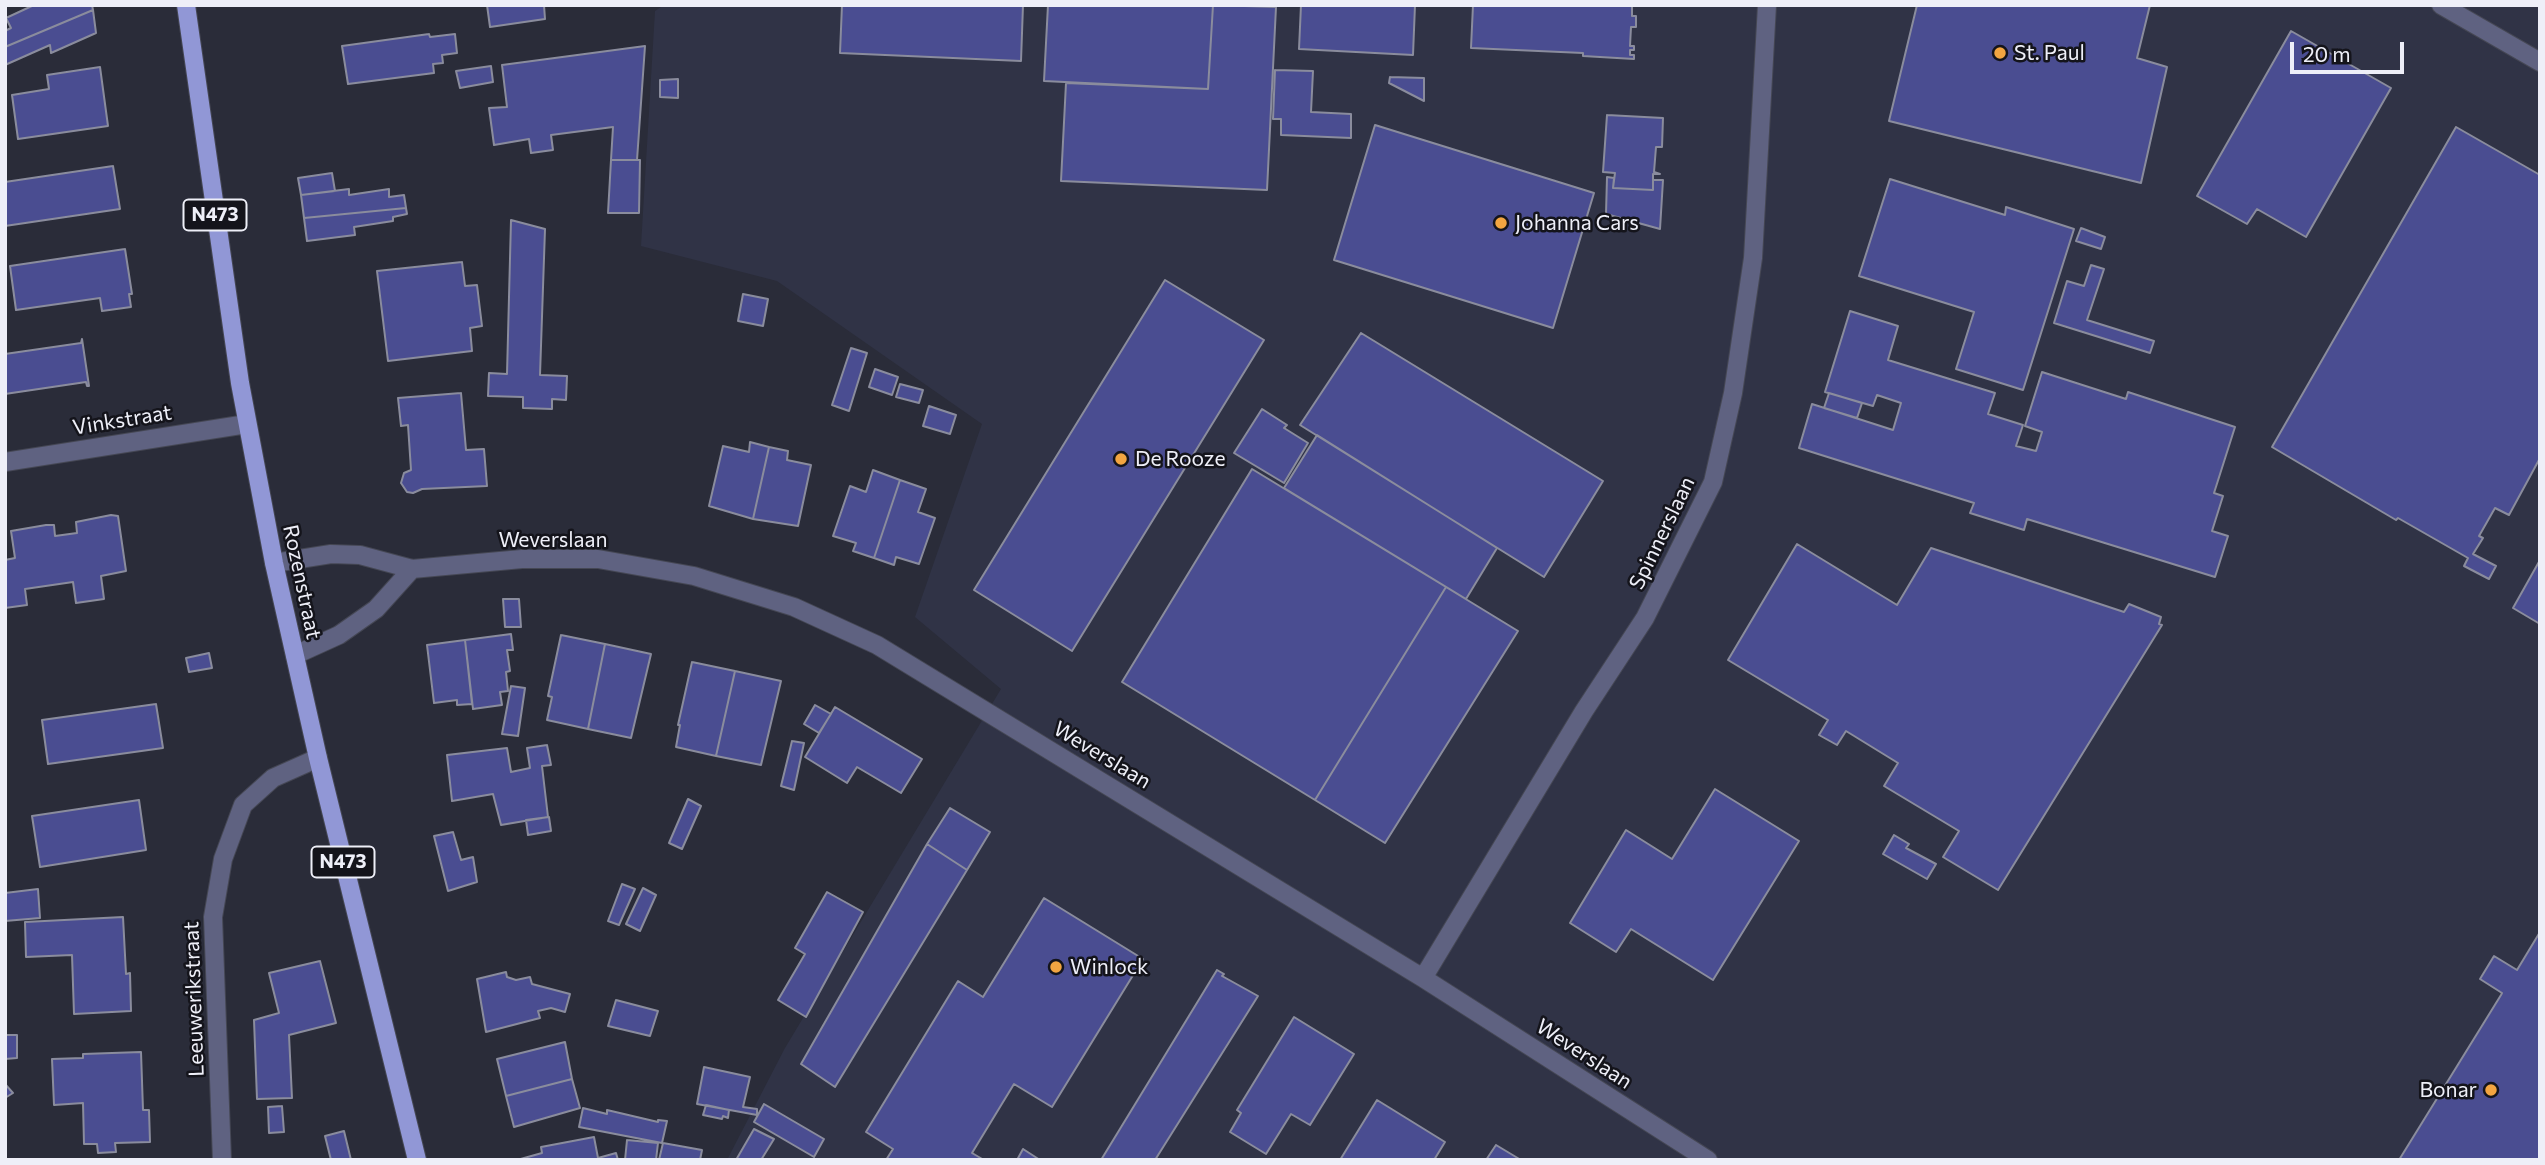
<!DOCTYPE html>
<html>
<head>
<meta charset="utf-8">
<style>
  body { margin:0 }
  #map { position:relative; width:2545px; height:1165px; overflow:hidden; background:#2a2c39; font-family:Commissioner,sans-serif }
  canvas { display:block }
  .frame { position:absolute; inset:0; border:7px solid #eeeff8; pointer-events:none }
  .scale { position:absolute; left:2290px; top:42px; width:114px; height:32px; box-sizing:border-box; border:4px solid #eeeff8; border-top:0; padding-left:9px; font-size:21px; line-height:24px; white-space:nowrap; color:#eeeff8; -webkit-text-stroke:5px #14141b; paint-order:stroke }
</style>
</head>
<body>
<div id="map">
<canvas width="2545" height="1165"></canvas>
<div class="frame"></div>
<div class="scale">20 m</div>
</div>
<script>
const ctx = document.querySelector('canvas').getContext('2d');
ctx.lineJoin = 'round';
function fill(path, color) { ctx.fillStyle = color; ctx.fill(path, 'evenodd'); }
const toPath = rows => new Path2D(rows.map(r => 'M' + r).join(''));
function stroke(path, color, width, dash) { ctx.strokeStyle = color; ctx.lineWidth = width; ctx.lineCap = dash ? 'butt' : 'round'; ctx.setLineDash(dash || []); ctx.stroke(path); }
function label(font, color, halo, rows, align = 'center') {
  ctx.font = font + ' Commissioner,sans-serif'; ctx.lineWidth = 5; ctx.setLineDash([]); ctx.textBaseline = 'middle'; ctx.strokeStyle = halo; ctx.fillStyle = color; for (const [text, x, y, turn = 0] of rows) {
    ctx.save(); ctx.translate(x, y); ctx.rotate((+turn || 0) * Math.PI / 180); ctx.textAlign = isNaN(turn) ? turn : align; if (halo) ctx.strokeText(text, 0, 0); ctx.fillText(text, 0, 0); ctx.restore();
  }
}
fill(toPath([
  [664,5,2540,5,2540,1160,727,1160,785,1048,1001,689,915,617,982,424,777,281,641,246,655,11]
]), '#303346');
const building = toPath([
  [34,5,92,5,93,10,5,47,5,31,11,28,6,18,34,5],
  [487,5,544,5,545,19,490,27,487,5],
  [842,5,1023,5,1021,61,840,53,842,5],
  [1048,5,1213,5,1208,89,1044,81,1048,5],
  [1213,5,1276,7,1267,190,1061,181,1066,83,1208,89,1213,5],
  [1301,5,1415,5,1413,55,1299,49,1301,5],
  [1473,5,1632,5,1632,16,1636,16,1636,27,1631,27,1630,46,1634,46,1634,50,1630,50,1630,55,1634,55,1634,59,1583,56,1583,53,1471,48,1473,5],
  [1917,5,2150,5,2137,58,2167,67,2141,183,1889,121,1917,5],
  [93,10,96,33,51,53,50,45,5,65,5,47,93,10],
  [2291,31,2391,88,2306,237,2257,209,2247,224,2197,196,2291,31],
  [429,34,430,37,455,34,457,53,442,55,443,63,433,64,434,73,348,84,342,46,429,34],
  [645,46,637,160,611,160,613,127,551,135,553,150,531,153,529,139,494,145,489,108,507,107,502,65,645,46],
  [491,66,493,82,460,88,456,71,491,66],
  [100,67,108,126,18,139,12,95,49,89,47,75,100,67],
  [1275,70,1313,71,1311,112,1351,114,1351,138,1281,135,1281,119,1273,119,1275,70],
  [1390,77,1424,78,1424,101,1389,83,1390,77],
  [678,79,678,98,660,97,660,80,678,79],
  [1607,115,1663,118,1662,147,1656,147,1654,172,1660,174,1653,174,1653,190,1613,188,1615,173,1603,172,1607,115],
  [1375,125,1594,193,1553,328,1334,260,1375,125],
  [2456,127,2540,175,2540,458,2509,515,2495,508,2479,536,2483,538,2473,554,2496,566,2489,579,2464,566,2468,558,2398,518,2396,520,2272,447,2456,127],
  [611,160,640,160,639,213,608,213,611,160],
  [113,166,120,209,5,226,5,182,113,166],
  [332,173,335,191,301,195,298,178,332,173],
  [1607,177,1614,178,1613,188,1653,190,1653,180,1663,180,1660,229,1606,214,1607,177],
  [1890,179,2005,215,2006,207,2074,229,2023,390,1956,369,1974,312,1859,276,1890,179],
  [349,189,349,195,389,189,389,197,404,195,406,208,304,218,301,195,349,189],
  [406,208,407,214,393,217,393,221,354,227,355,235,307,241,304,218,406,208],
  [511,220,545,229,540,375,567,376,566,400,552,399,552,409,523,408,523,397,488,396,489,373,507,374,511,220],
  [2081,228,2105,237,2101,249,2076,241,2081,228],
  [125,249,132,294,129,294,131,307,102,311,100,298,16,310,10,266,125,249],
  [462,262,465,286,477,285,482,326,470,328,472,351,388,361,377,271,462,262],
  [2091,265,2104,269,2087,320,2154,341,2150,353,2054,323,2067,281,2084,286,2091,265],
  [1165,280,1264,340,1072,651,974,590,1165,280],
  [743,294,768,299,763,326,738,321,743,294],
  [1850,311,1898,326,1888,360,1995,393,1988,414,2023,425,2016,446,2036,451,2042,432,2025,426,2042,372,2126,399,2128,392,2235,427,2214,493,2223,496,2212,531,2228,536,2215,577,2027,519,2024,530,1970,513,1974,503,1799,448,1812,404,1893,430,1901,403,1877,395,1873,406,1825,392,1850,311],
  [1361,333,1603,481,1544,577,1300,425,1361,333],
  [82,339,89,386,87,386,86,382,5,394,5,354,81,343,82,339],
  [851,348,867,353,849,411,832,405,851,348],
  [875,369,898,377,892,395,869,387,875,369],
  [900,384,923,390,919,403,896,397,900,384],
  [461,393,466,450,484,449,487,486,422,489,413,493,407,492,401,483,404,473,411,470,408,425,401,426,398,398,461,393],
  [1829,393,1862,403,1857,418,1824,408,1829,393],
  [929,406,956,415,950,434,923,426,929,406],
  [1262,409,1287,425,1284,428,1308,443,1284,483,1234,453,1262,409],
  [1317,435,1497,548,1466,599,1284,488,1317,435],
  [750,442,769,447,753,519,709,506,723,446,749,452,750,442],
  [769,447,788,451,787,460,811,465,798,526,753,519,769,447],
  [1252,469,1446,587,1315,800,1122,682,1252,469],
  [873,470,900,480,874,558,853,551,856,543,833,536,850,486,866,492,873,470],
  [900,480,926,489,918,512,935,518,919,564,896,557,894,565,874,558,900,480],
  [111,515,118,516,126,571,101,576,104,599,76,603,73,582,25,589,27,605,5,608,5,560,15,558,11,531,46,525,54,525,55,536,77,533,76,522,111,515],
  [1797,544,1897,605,1931,548,2124,612,2129,604,2161,617,2159,624,2162,625,1998,890,1943,857,1959,831,1884,786,1898,763,1846,731,1837,745,1819,735,1828,720,1728,660,1797,544],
  [2540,560,2540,624,2513,608,2540,560],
  [1446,587,1518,631,1385,843,1315,800,1446,587],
  [503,599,519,599,521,627,505,627,503,599],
  [511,634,513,650,507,650,510,671,506,672,508,691,500,692,502,705,473,709,465,640,511,634],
  [561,635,605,644,588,729,547,720,552,697,548,696,561,635],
  [465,640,472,704,457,705,457,700,434,703,427,645,465,640],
  [605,644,651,654,631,738,588,729,605,644],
  [209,653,212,668,189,672,186,658,209,653],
  [692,662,735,671,716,756,676,747,680,725,678,725,692,662],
  [735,671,781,681,761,765,716,756,735,671],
  [511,686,525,688,518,736,502,734,511,686],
  [156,704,163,748,48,764,42,720,156,704],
  [815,705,831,714,819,733,804,724,815,705],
  [835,707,922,759,901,793,857,767,847,783,805,757,835,707],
  [792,741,804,743,794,790,781,786,792,741],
  [547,745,551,765,542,766,548,817,501,825,493,794,452,801,447,755,507,748,511,772,530,768,527,748,547,745],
  [1715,789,1799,841,1713,980,1631,929,1616,952,1570,923,1626,830,1672,859,1715,789],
  [688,799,701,806,682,849,669,843,688,799],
  [139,800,146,850,40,867,32,816,139,800],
  [950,808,990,832,967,870,927,844,950,808],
  [549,817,551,831,528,835,526,820,549,817],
  [453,832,461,860,473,857,477,882,448,891,434,836,453,832],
  [1894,835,1909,844,1906,848,1936,864,1927,879,1883,854,1894,835],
  [927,844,967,870,835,1087,801,1064,927,844],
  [622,884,635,889,619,925,608,921,622,884],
  [643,888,656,895,640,931,626,924,643,888],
  [38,889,40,918,5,921,5,893,38,889],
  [827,892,863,912,806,1017,778,1000,805,954,795,948,827,892],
  [1044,898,1143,959,1052,1107,1014,1084,972,1153,984,1160,886,1160,893,1149,866,1132,958,981,983,997,1044,898],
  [123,917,126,974,130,973,131,1011,74,1014,72,955,26,957,25,922,123,917],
  [2540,932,2540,1160,2399,1160,2501,995,2502,993,2480,979,2494,956,2517,970,2540,932],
  [320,961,336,1023,289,1035,292,1098,257,1099,254,1020,279,1013,269,973,320,961],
  [1217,970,1224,974,1222,976,1258,996,1155,1160,1101,1160,1217,970],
  [506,972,507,977,516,980,530,977,532,984,570,994,565,1012,551,1008,538,1011,540,1018,486,1032,477,979,506,972],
  [616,1000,658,1011,650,1036,608,1026,616,1000],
  [1294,1017,1354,1054,1310,1125,1291,1114,1266,1154,1230,1132,1241,1113,1237,1110,1294,1017],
  [5,1035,17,1035,17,1058,5,1059,5,1035],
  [565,1042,572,1079,506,1096,497,1059,565,1042],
  [141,1052,143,1110,149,1110,150,1142,115,1143,116,1152,98,1153,97,1144,84,1144,83,1103,54,1105,52,1059,83,1058,83,1054,141,1052],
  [704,1067,750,1077,743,1107,757,1109,757,1115,697,1104,704,1067],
  [572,1079,580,1108,514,1127,506,1096,572,1079],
  [5,1084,13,1093,5,1098,5,1084],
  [1377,1100,1445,1142,1434,1160,1340,1160,1377,1100],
  [764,1104,824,1139,814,1157,754,1122,764,1104],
  [706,1105,729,1110,728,1118,723,1116,722,1119,703,1115,706,1105],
  [282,1106,284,1132,269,1133,268,1107,282,1106],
  [583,1108,607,1114,607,1110,658,1122,658,1120,667,1121,662,1143,579,1127,583,1108],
  [754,1129,774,1139,761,1160,736,1160,754,1129],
  [344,1131,351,1160,331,1160,325,1136,344,1131],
  [594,1137,598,1158,616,1153,618,1160,517,1160,542,1153,541,1147,594,1137],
  [627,1140,658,1143,656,1160,625,1160,627,1140],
  [663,1143,702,1150,700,1160,659,1160,663,1143],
  [1496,1145,1521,1160,1486,1160,1496,1145],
  [1023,1149,1040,1160,1017,1160,1023,1149]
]);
fill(building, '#4a4d91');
stroke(building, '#8a8c9d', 2);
const minor = toPath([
  [2441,5,2540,62],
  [5,462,247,424],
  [274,563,331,554,360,555,412,569,522,559,598,559,694,576,794,607,877,645,1423,978,1708,1160],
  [295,655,339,635,376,609,412,569],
  [1423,978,1584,711,1645,618,1713,482,1733,393,1753,258,1767,5],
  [222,1160,213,917,223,859,243,805,273,778,318,758]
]);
const major = toPath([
  [186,5,240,383,274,563,318,758,417,1160]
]);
stroke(minor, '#454754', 20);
stroke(major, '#454754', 20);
stroke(minor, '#5f6281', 18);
stroke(major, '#9197d6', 18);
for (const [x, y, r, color] of [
  [2000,53,7,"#f2a541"],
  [1501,223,7,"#f2a541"],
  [1121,459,7,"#f2a541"],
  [1056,967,7,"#f2a541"],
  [2491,1090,7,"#f2a541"]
]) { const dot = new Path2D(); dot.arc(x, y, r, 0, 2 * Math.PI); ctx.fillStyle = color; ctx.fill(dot); stroke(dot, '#14141b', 2.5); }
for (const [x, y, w] of [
  [215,215,63],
  [343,862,63]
]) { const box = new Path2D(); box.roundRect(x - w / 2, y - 15.5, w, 31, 5); ctx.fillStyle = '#14141b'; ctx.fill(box); stroke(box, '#eeeff8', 2); }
label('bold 19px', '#eeeff8', null, [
  ["N473",215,215],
  ["N473",343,862]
]);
label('21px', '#eeeff8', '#14141b', [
  ["St. Paul",2014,53],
  ["Johanna Cars",1515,223],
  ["De Rooze",1135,459],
  ["Winlock",1070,967],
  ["Bonar",2477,1090,"right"]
], 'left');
label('21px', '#eeeff8', '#14141b', [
  ["Vinkstraat",122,420,-9],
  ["Spinnerslaan",1662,533,-64],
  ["Weverslaan",553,540],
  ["Rozenstraat",302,582,78],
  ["Weverslaan",1102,755,31],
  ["Leeuwerikstraat",194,999,-92],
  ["Weverslaan",1584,1054,33]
]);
</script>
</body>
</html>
